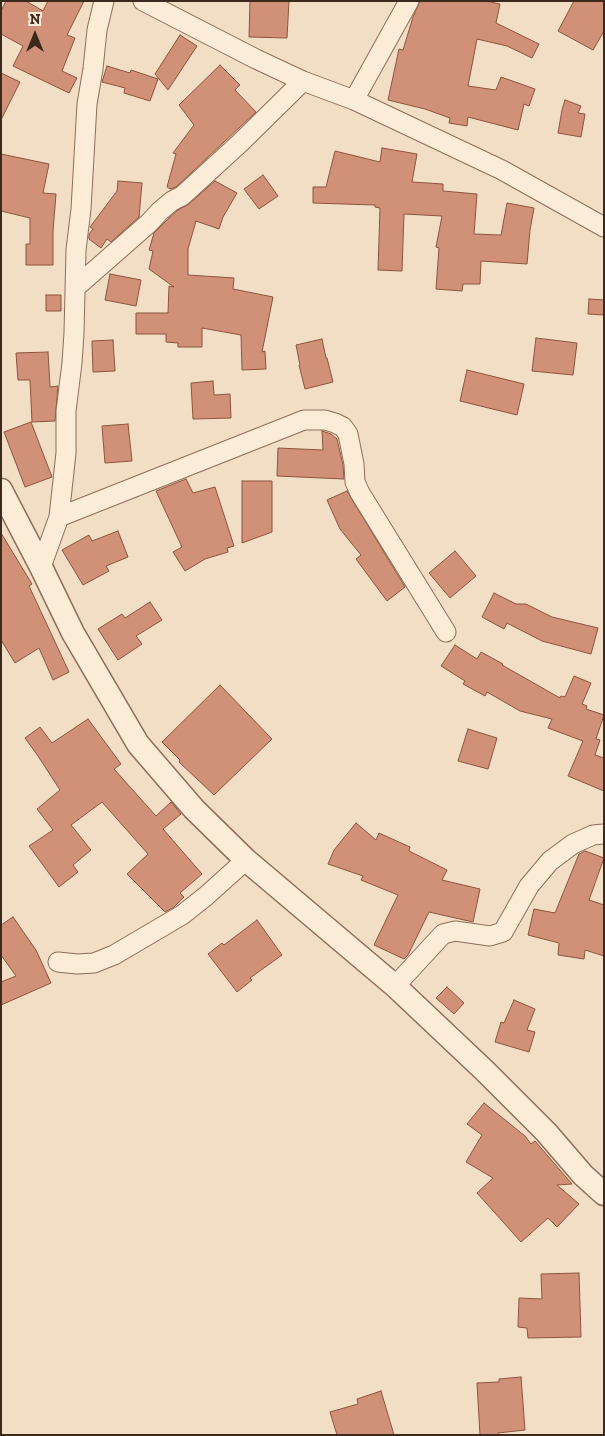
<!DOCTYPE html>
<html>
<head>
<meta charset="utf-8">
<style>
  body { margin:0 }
  #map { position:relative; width:605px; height:1436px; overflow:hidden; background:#f1dec4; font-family:"Zilla Slab",serif }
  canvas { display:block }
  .frame { position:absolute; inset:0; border:2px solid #3c291e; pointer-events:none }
  .north { position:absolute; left:10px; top:10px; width:50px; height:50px; -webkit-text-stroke:4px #f8e9d4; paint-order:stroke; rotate:0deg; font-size:14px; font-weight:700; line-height:20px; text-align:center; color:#3c291e }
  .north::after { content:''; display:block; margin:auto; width:18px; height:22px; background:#3c291e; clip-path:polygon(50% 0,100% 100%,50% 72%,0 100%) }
</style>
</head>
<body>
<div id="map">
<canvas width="605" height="1436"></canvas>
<div class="frame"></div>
<div class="north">N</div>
</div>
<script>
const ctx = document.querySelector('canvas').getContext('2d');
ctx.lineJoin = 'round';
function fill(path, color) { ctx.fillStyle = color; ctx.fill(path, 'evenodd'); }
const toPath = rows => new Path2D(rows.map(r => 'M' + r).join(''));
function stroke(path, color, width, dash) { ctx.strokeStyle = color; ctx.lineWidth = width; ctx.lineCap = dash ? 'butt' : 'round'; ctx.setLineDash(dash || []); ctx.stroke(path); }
const building = toPath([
  [6,1,26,1,43,11,48,1,84,1,67,35,75,38,62,71,77,78,69,93,13,66,23,46,1,34,1,11,6,1],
  [250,1,289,1,287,38,249,37,250,1],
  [420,1,486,1,500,4,496,23,539,44,532,58,507,46,477,39,468,86,496,90,501,77,535,89,529,106,524,104,518,130,468,117,467,126,449,123,450,118,425,109,388,100,399,49,403,50,413,17,420,1],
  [574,1,604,1,604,31,593,50,558,31,574,1],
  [180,35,197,46,168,90,155,74,180,35],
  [220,65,240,85,235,90,256,112,176,187,170,189,167,187,176,154,173,153,194,125,179,105,220,65],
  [107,66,130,73,131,70,158,79,150,101,124,93,125,88,102,82,107,66],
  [1,73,20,82,1,120,1,73],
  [565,100,581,106,578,113,585,114,581,137,558,133,562,110,565,100],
  [382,148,417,154,412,182,443,184,443,191,477,194,474,234,501,235,507,203,534,208,530,230,527,264,481,261,480,284,463,284,462,291,436,289,439,248,436,247,442,216,404,214,402,271,378,270,380,208,375,207,375,205,313,203,313,187,326,187,335,151,380,162,382,148],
  [1,154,49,164,43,193,56,194,53,231,53,265,26,265,26,244,30,244,30,218,1,211,1,154],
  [263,175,278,196,259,209,244,189,263,175],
  [118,181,142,183,139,217,111,242,107,239,101,248,89,239,89,234,93,229,90,227,117,191,118,181],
  [215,181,237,193,223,217,219,229,196,221,188,249,188,275,234,278,233,289,273,297,262,352,265,351,266,369,242,370,241,335,202,328,202,347,178,347,178,343,166,342,166,334,136,334,136,313,168,313,169,286,174,287,149,269,153,251,149,250,154,233,168,219,178,210,189,204,215,181],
  [110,274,141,280,136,306,105,300,110,274],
  [46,295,61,295,61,311,46,311,46,295],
  [589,299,604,300,604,315,588,314,589,299],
  [536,338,577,343,573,375,532,371,536,338],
  [322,339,326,358,327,358,333,382,305,389,299,365,300,365,296,345,322,339],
  [113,340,115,371,93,372,92,341,113,340],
  [48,352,50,387,58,386,55,421,32,422,30,380,18,380,16,353,48,352],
  [467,370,524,384,517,415,460,401,467,370],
  [213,381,214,395,230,394,231,418,193,419,191,383,213,381],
  [31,422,52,477,25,487,4,432,31,422],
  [128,424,132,461,105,463,102,426,128,424],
  [322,431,331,434,337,439,343,465,344,479,277,476,278,448,323,450,322,431],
  [186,479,193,493,215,487,234,546,227,548,228,552,205,559,185,571,173,552,182,547,156,491,186,479],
  [242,481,272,481,272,532,242,543,242,481],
  [347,491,405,587,387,601,356,559,361,555,340,529,327,500,347,491],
  [118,531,128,557,106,566,109,571,83,585,62,550,89,535,92,541,118,531],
  [1,533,32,584,29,586,69,672,53,680,39,648,15,663,1,640,1,533],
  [455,551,476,576,450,598,429,573,455,551],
  [494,593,516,604,526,604,552,617,598,628,591,654,542,641,507,623,504,629,482,617,494,593],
  [150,602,162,620,136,636,142,644,118,660,98,629,122,614,125,618,150,602],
  [455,645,477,659,481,652,503,664,502,665,560,698,561,696,565,697,574,676,591,683,582,704,587,706,586,709,604,715,596,739,600,740,595,755,604,758,604,791,568,776,583,741,548,728,552,719,520,711,487,692,485,696,463,684,465,681,441,666,455,645],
  [220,685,272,739,214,795,179,762,180,760,162,742,220,685],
  [88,719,121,764,114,769,156,816,171,802,181,814,163,829,202,874,180,893,184,897,174,907,165,912,127,874,148,854,102,802,71,825,91,850,73,865,78,872,59,887,29,846,53,830,37,809,60,790,38,756,25,738,40,727,52,743,88,719],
  [468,729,497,738,488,769,458,761,468,729],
  [356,823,376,840,379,833,410,847,409,851,447,870,442,880,480,889,473,922,429,912,408,955,404,959,374,945,398,895,361,880,363,876,328,864,334,850,356,823],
  [585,851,604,858,589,900,604,905,604,956,585,950,584,959,558,955,559,943,528,935,534,909,555,913,579,854,585,851],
  [13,917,36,950,51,983,1,1005,1,982,16,976,1,955,1,925,13,917],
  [257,920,282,955,250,978,252,980,237,992,208,954,222,943,224,945,257,920],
  [447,987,464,1003,454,1014,436,998,447,987],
  [514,1000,535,1009,527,1030,535,1032,529,1052,495,1042,501,1022,504,1023,514,1000],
  [484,1103,525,1136,531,1144,535,1141,572,1184,557,1185,579,1204,557,1227,548,1218,521,1242,477,1193,493,1178,466,1162,482,1135,467,1124,484,1103],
  [579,1273,581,1337,528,1338,527,1328,518,1327,519,1298,542,1299,541,1274,579,1273],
  [521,1377,525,1430,498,1433,499,1435,480,1435,477,1383,499,1382,499,1379,521,1377],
  [381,1391,394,1435,337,1435,330,1412,358,1404,357,1399,381,1391]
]);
fill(building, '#d19178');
stroke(building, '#8d533d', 1);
const minor = toPath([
  [143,1,256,59,303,81,354,100,502,170,604,227],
  [354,100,409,1],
  [76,287,149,223,160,211,172,201,182,196,240,143,303,81],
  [59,517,304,420,325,420,335,423,343,427,348,434,354,464,355,482,360,493,446,632],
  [41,567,59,517,66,453,66,411,72,363,74,333,76,250,81,209,87,104,93,69,97,30,104,1],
  [58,962,77,964,94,963,114,955,182,915,206,896,246,860],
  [395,986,443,934,455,931,490,936,503,932,529,886,550,861,573,844,593,835,604,834]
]);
const tertiary = toPath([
  [1,490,41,567,73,633,138,744,194,809,246,860,395,986,485,1071,546,1132,583,1175,604,1194]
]);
stroke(minor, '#8d6e59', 21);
stroke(tertiary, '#8d6e59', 25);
stroke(minor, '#fbecd8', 19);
stroke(tertiary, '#fbecd8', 22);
</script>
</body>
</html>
